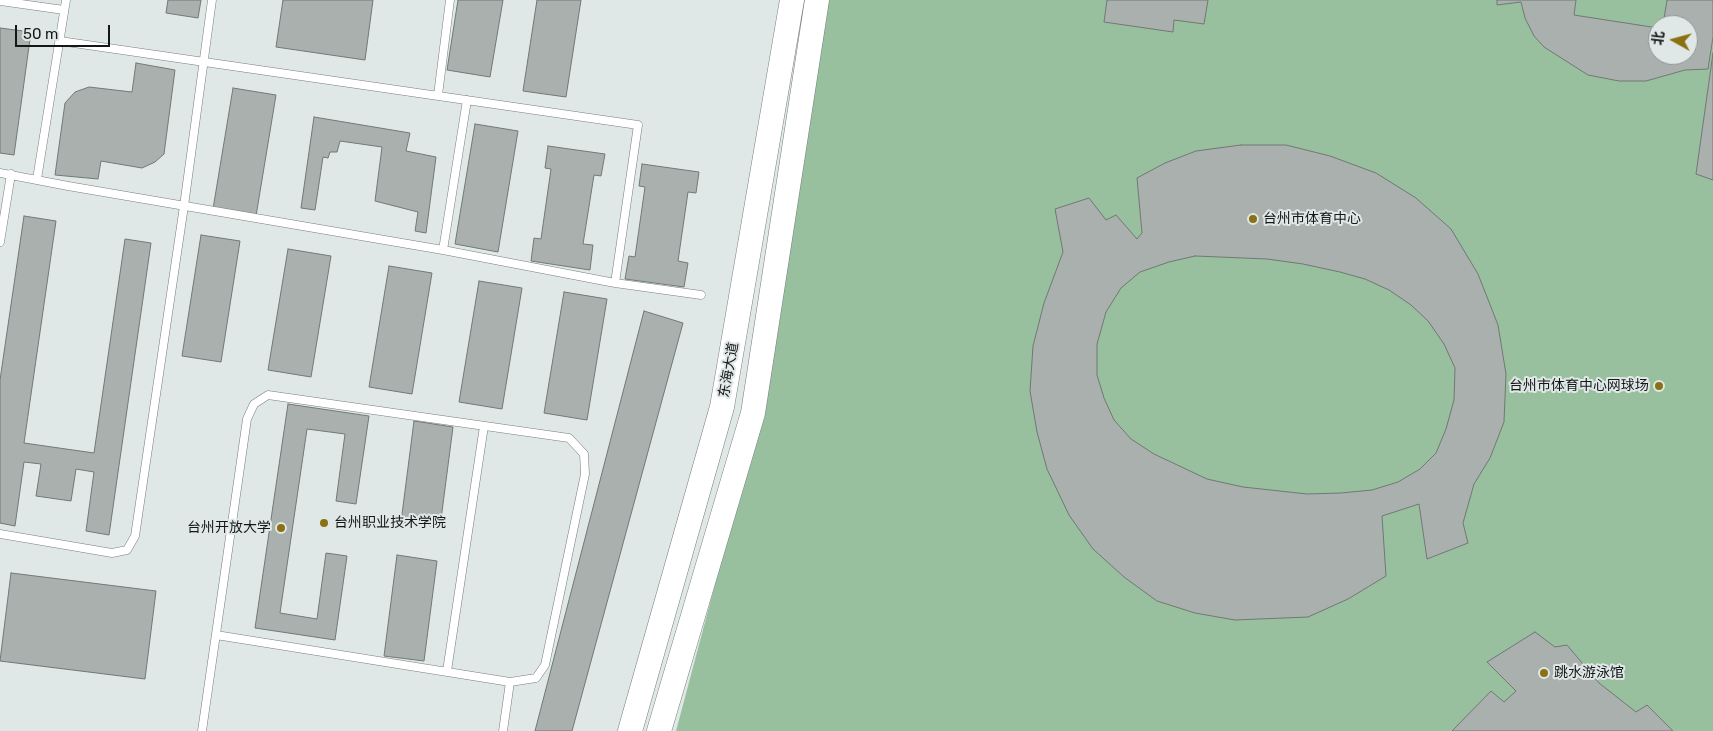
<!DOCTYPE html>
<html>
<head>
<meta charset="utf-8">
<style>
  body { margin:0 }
  #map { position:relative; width:1713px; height:731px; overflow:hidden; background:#e0e8e7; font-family:Rubik,"Noto Sans SC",sans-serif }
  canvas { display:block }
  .north { position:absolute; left:1648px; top:15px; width:50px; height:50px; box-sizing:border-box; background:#e0e8e7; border:1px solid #8f9494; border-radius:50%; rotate:277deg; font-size:14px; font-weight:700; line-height:20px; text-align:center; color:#151717 }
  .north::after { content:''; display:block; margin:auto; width:18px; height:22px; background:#8a7114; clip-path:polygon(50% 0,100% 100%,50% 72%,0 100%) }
  .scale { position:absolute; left:15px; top:25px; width:95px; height:22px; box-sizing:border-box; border:2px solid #151717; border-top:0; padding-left:6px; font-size:15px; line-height:18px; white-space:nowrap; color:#151717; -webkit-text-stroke:4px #e0e8e7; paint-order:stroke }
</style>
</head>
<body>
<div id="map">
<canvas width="1713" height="731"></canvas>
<div class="north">北</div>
<div class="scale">50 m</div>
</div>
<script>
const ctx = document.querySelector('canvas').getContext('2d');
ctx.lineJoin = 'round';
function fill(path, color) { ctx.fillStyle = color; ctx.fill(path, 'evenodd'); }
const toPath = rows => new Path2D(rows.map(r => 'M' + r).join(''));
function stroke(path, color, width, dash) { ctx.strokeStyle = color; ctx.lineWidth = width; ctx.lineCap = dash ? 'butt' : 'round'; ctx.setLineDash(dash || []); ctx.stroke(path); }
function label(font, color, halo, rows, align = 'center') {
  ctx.font = font + ' Rubik,"Noto Sans SC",sans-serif'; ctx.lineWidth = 4; ctx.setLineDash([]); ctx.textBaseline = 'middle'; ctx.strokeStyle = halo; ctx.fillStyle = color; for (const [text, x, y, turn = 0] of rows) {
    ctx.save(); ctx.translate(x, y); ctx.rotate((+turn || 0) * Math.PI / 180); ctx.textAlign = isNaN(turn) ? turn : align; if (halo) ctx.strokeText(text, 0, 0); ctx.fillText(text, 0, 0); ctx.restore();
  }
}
fill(toPath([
  [826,0,1713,0,1713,731,676,731,769,382],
  [1658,25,1688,25,1688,55,1658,55]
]), '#98c09f');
const building = toPath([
  [168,0,201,0,198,18,166,13,168,0],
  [283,0,373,0,365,60,276,47,283,0],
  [458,0,503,0,490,77,447,70,458,0],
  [537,0,581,0,566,97,523,91,537,0],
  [1107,0,1208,0,1204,24,1174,20,1173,32,1104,22,1107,0],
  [1497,0,1576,0,1574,15,1658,28,1658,55,1688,55,1688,25,1663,25,1667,0,1713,0,1713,37,1708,69,1685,70,1646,81,1619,81,1588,75,1544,47,1534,36,1525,18,1521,2,1497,5,1497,0],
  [0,28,31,32,14,155,0,153,0,28],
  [1713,53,1713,180,1696,174,1713,53],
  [136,63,175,70,164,154,155,162,142,168,101,161,98,179,55,175,65,103,75,92,89,87,132,92,136,63],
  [233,88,276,95,256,216,213,209,233,88],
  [314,117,410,133,406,151,436,157,426,233,415,231,418,212,375,201,382,147,340,141,337,152,330,152,328,158,323,157,315,210,301,208,314,117],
  [475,124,518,131,498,252,455,244,475,124],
  [1241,145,1286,145,1330,156,1376,173,1416,198,1451,229,1478,274,1498,325,1506,374,1504,422,1490,458,1474,484,1463,523,1468,543,1427,559,1419,504,1382,516,1386,576,1348,599,1308,617,1235,620,1195,613,1157,601,1124,577,1093,549,1069,515,1047,469,1037,432,1030,391,1033,346,1044,303,1063,252,1055,209,1089,198,1106,220,1116,215,1137,239,1142,233,1137,178,1165,163,1196,151,1241,145],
  [1195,256,1267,259,1303,264,1340,272,1365,279,1389,290,1411,305,1428,321,1444,344,1455,368,1454,400,1446,429,1436,453,1420,469,1398,482,1372,490,1341,493,1307,494,1243,487,1207,479,1154,454,1131,439,1114,420,1104,398,1097,375,1097,344,1106,312,1121,288,1140,272,1169,262,1195,256],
  [548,146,605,154,601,176,594,175,583,244,593,245,590,270,531,261,534,238,541,239,551,169,545,168,548,146],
  [642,164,699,172,696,193,688,192,678,261,688,263,684,287,625,279,629,256,635,257,645,187,639,186,642,164],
  [24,216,56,221,24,443,94,453,125,239,151,243,109,535,86,531,94,472,76,469,71,501,36,496,41,464,24,462,15,526,0,523,0,380,24,216],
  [201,235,240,241,221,362,182,356,201,235],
  [288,249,331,256,311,377,268,370,288,249],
  [389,266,432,273,412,394,369,387,389,266],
  [479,281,522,288,502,409,459,402,479,281],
  [564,292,607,299,587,420,544,413,564,292],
  [644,311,683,323,572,731,535,731,644,311],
  [288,404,369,416,356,504,336,501,345,434,307,429,280,613,317,619,326,553,347,556,335,640,255,628,288,404],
  [414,421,453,427,440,527,401,522,414,421],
  [397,555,437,561,424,661,384,656,397,555],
  [11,573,156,591,145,679,0,661,11,573],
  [1535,632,1555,647,1567,645,1599,683,1636,712,1647,705,1673,731,1452,731,1491,691,1504,702,1516,691,1487,662,1535,632]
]);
fill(building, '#a9b0ad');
stroke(building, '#717875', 1);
const lane = toPath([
  [0,1,64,10],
  [60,41,638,125,615,283],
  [438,95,450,0],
  [0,173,68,186,443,250,615,283,701,295],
  [37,179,66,0],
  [0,242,11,174],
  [443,250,467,100],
  [0,534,112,553,127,550,135,536,184,206,212,0],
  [447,671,484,426],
  [202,731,247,419,254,404,268,395,569,438,584,454,585,474,545,665,536,678,510,682,216,635],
  [503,731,510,682]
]);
const primary = toPath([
  [630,731,722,407,792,0],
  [659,731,753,413,817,0]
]);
stroke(lane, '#777e7d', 9);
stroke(primary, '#777e7d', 25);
stroke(lane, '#fff', 8);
stroke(primary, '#fff', 24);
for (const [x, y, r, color] of [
  [1253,219,5,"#8a7114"],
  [1659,386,5,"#8a7114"],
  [324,523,5,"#8a7114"],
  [281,528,5,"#8a7114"],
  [1544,673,5,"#8a7114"]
]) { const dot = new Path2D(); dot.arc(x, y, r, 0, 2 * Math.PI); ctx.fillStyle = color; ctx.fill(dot); stroke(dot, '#e0e8e7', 2); }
label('14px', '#151717', '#e0e8e7', [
  ["台州市体育中心",1263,219],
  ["台州市体育中心网球场",1649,386,"right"],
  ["台州职业技术学院",334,523],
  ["台州开放大学",271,528,"right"],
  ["跳水游泳馆",1554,673]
], 'left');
label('14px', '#151717', '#e0e8e7', [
  ["东海大道",729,370,-80]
]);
</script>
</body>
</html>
